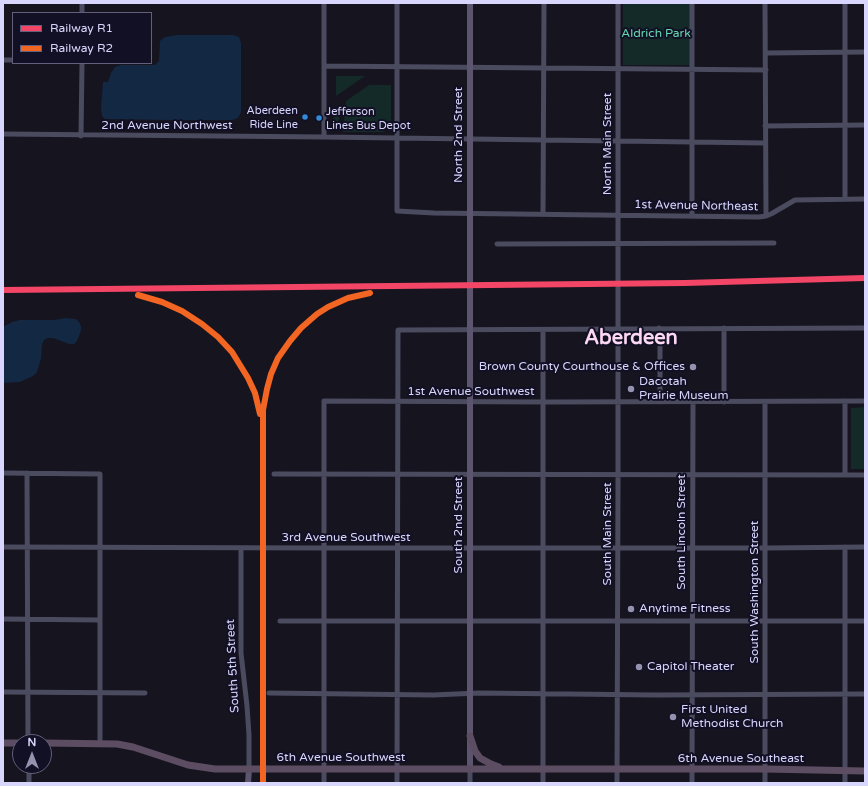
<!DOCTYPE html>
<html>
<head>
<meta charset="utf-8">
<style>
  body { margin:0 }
  #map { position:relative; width:868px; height:786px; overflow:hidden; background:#16141f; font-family:"Varela Round",sans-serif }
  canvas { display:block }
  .frame { position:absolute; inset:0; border:4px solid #d8d6fc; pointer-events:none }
  .legend { position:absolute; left:12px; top:12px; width:140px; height:52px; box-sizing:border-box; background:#121024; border:1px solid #615f7a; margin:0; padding:5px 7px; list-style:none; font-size:12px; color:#d8d6fc }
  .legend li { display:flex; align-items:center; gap:8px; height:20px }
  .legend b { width:20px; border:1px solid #615f7a }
  .north { position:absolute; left:12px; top:734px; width:40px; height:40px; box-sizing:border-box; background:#121024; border:1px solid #615f7a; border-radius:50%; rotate:0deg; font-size:11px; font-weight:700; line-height:16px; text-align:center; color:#d8d6fc }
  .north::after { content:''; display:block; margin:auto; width:14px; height:18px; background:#9492af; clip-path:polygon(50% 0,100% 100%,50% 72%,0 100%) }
</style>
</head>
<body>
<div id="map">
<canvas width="868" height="786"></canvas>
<div class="frame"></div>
<ul class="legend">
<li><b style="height:5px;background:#f34667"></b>Railway R1</li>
<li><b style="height:5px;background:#f26522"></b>Railway R2</li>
</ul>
<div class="north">N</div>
</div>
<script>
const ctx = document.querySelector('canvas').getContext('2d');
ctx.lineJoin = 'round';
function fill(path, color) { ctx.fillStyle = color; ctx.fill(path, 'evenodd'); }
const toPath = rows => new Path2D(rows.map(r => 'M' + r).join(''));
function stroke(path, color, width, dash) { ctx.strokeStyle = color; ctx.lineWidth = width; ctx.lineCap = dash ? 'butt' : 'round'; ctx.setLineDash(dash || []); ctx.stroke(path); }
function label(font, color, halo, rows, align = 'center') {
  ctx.font = font + ' "Varela Round",sans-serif'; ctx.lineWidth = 4; ctx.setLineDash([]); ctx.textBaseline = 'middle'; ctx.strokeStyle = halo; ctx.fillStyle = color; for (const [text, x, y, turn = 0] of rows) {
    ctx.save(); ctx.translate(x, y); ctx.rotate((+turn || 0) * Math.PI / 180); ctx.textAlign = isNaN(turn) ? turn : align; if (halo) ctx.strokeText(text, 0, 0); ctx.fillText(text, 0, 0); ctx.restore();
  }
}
fill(toPath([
  [623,3,690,3,690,65,623,65],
  [336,76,365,76,336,96],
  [369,85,391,85,391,121,384,132,343,132,346,101],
  [334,110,339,110,339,122,334,122],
  [865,407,865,469,851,469,851,408]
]), '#142a29');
fill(toPath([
  [177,35,233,35,239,37,241,43,241,112,238,118,232,120,166,120,105,119,102,116,101,107,103,82,108,82,111,73,115,67,121,65,155,65,159,61,160,41,165,37],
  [65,318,76,319,79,322,81,326,81,330,79,336,77,341,74,344,69,344,53,338,48,338,44,340,42,345,41,359,39,365,37,372,33,376,20,382,3,383,3,327,12,322,20,320,54,320]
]), '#122843');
stroke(toPath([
  [324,3,324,137],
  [397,3,397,211,434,213,759,217,766,216,771,214,795,200,865,199],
  [765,3,766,216],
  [845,3,845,199],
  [82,13,82,3],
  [766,53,865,52],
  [3,60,13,60],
  [324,66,766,70],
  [765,126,865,125],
  [3,134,324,137,765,143],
  [81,136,82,63],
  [543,214,544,3],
  [692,216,692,3],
  [497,244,774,243],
  [659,328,660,335,660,402],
  [724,328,724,402],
  [3,473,100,474,100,743],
  [27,473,28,742],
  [274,474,865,475],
  [845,475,845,401],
  [3,547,324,548,767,548,865,547],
  [241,548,241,653,247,706,249,735,249,769],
  [3,619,100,620],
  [280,621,865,621],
  [3,692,145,693],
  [269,693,433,695,479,693,656,695,865,694],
  [29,783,29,766],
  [324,783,324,401,549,402,865,401],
  [397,783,398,330,865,328],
  [470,783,470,769],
  [543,783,543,330],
  [617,783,618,482,618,3],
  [692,783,693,402],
  [765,783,765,402],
  [845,783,845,547]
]), '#4b4b60', 5);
stroke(toPath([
  [470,3,470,205],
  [470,221,470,323],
  [470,769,470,338],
  [248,783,249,769]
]), '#5d5570', 6);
stroke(toPath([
  [470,736,475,751,480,758,491,764,499,767],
  [3,743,20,743],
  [44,743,117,744,133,747,188,765,215,769,765,769,865,771]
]), '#5d4d62', 7);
stroke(toPath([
  [470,205,470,221],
  [470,338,470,323]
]), '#5d5570', 6);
stroke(toPath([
  [3,290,685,283,865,278]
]), '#f34667', 6);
stroke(toPath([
  [138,295,162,302,182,311,202,324,218,337,232,352,248,378,255,393,260,414],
  [263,783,263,410,267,389,271,374,278,358,290,341,301,328,317,314,328,307,348,298,370,293]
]), '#f26522', 6);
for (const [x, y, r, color] of [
  [305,117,3.5,"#338bd7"],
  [319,118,3.5,"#338bd7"],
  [693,367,4,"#9492af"],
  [631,389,4,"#9492af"],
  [631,609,4,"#9492af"],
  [639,667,4,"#9492af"],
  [673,717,4,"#9492af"]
]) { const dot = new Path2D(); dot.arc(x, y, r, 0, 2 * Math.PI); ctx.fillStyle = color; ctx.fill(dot); stroke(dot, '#121024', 1.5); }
label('11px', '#d8d6fc', '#121024', [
  ["Aberdeen",298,111],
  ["Ride Line",298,125],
  ["Jefferson",326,112,"left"],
  ["Lines Bus Depot",326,126,"left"]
], 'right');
label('12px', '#67d7b2', '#121024', [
  ["Aldrich Park",656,34]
]);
label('12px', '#d8d6fc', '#121024', [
  ["2nd Avenue Northwest",167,126],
  ["North 2nd Street",459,135,-90],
  ["North Main Street",608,144,-90],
  ["1st Avenue Northeast",696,206,1],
  ["1st Avenue Southwest",471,392],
  ["South 2nd Street",459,525,-90],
  ["South Lincoln Street",682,532,-90],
  ["South Main Street",608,534,-90],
  ["3rd Avenue Southwest",346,538],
  ["South Washington Street",755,592,-90],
  ["South 5th Street",233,666,-93],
  ["6th Avenue Southwest",341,758],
  ["6th Avenue Southeast",741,759]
]);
label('12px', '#d8d6fc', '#121024', [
  ["Brown County Courthouse & Offices",685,367,"right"],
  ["Dacotah",639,382],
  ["Prairie Museum",639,396],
  ["Anytime Fitness",639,609],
  ["Capitol Theater",647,667],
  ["First United",681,710],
  ["Methodist Church",681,724]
], 'left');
label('bold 20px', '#fcd8f2', '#121024', [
  ["Aberdeen",631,339]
]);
</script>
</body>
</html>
